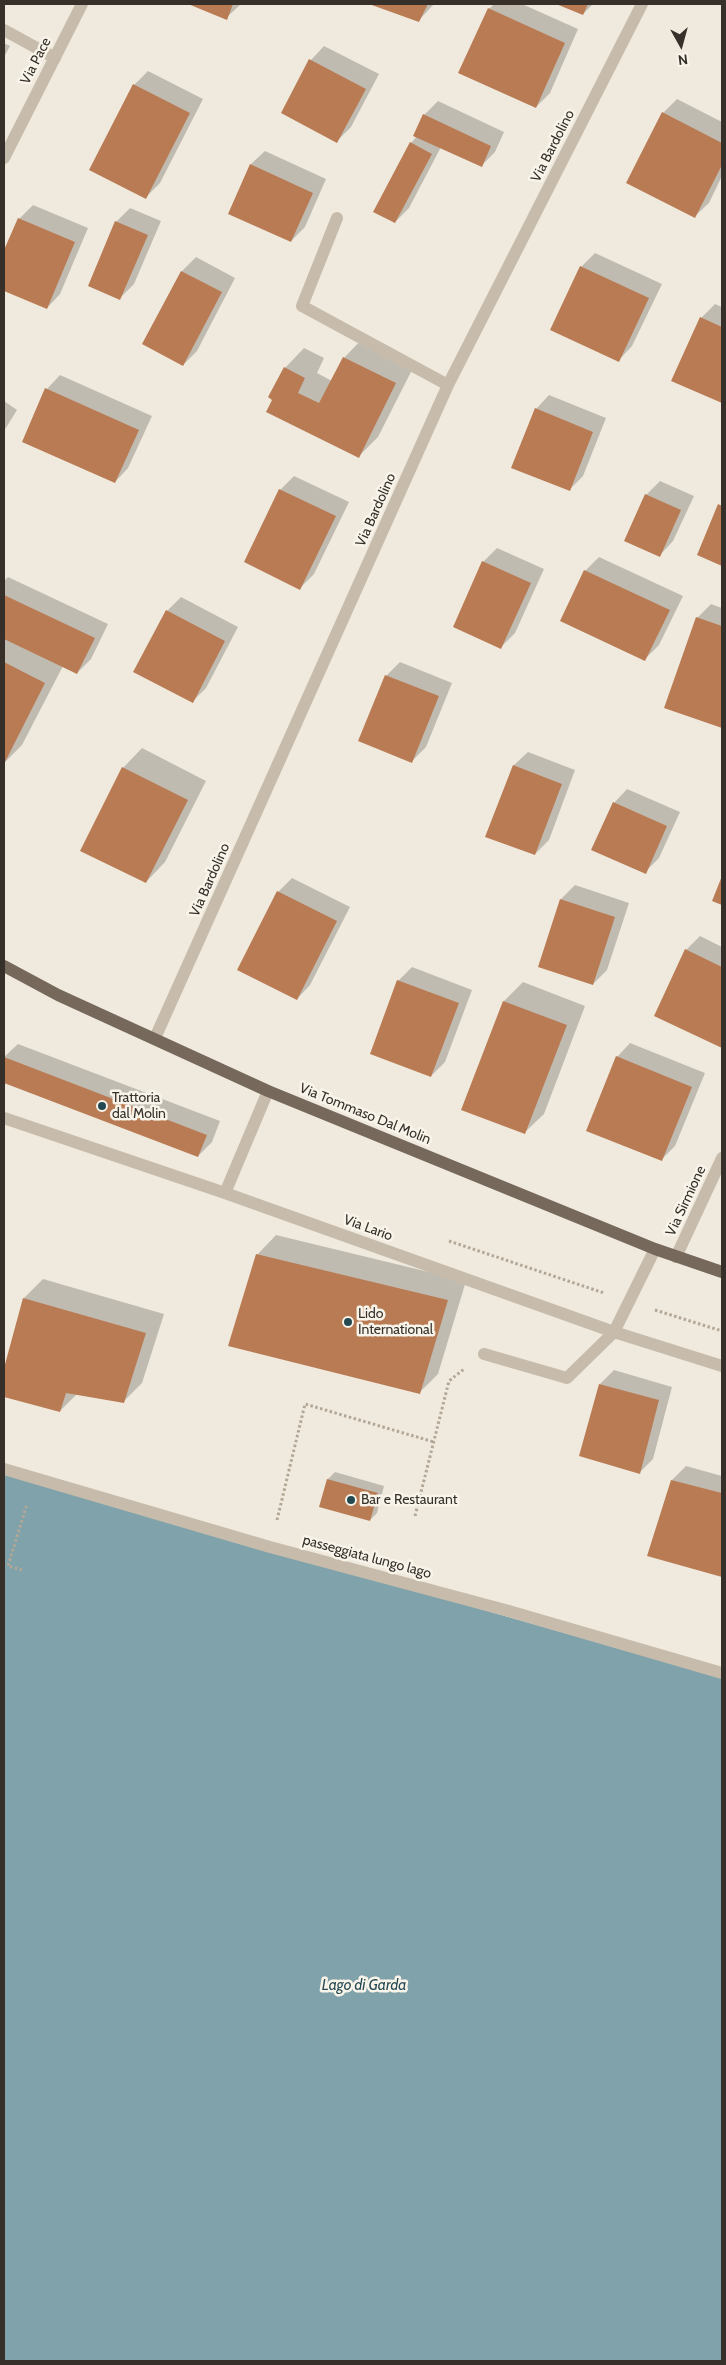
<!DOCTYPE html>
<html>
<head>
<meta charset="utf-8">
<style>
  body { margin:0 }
  #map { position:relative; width:726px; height:2365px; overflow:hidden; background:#f0eade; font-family:Cabin,sans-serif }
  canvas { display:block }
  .frame { position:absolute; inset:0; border:5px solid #362f2a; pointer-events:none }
  .north { position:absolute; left:656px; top:20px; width:50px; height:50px; -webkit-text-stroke:4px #f8f4ea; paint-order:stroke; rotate:173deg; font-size:14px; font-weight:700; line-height:20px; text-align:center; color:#362f2a }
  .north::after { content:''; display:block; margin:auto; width:18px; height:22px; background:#362f2a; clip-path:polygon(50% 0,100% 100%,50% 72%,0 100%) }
</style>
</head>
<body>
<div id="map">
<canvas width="726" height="2365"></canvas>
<div class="frame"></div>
<div class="north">N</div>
</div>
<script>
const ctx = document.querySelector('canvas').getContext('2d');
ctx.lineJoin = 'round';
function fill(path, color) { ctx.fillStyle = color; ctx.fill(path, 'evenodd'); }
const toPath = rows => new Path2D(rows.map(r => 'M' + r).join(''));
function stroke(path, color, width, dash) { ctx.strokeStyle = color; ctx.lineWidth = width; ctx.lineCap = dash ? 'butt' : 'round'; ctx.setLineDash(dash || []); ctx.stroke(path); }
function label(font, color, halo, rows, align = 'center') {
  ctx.font = font + ' Cabin,sans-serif'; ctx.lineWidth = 5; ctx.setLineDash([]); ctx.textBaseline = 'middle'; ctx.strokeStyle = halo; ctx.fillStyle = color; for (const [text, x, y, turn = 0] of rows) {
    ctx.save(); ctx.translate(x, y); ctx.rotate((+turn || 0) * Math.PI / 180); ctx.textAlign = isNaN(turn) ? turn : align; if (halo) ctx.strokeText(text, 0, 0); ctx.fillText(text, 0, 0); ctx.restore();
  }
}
fill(toPath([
  [4,1473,722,1678,722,2361,4,2361]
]), '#80a2aa');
fill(toPath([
  [192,4,241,4,226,18],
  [372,4,434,4,419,20],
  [494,4,522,4,578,29,550,93,536,107,489,9],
  [559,4,593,4,583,14],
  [4,43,10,46,4,57],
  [324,46,379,74,351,127,337,141,282,112,311,60],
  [148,71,203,99,160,183,146,197,134,85],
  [677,99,722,122,722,176,709,203,695,216,663,113],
  [438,101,504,132,495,152,481,166,441,147,409,208,395,222,411,143,417,136,424,115],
  [265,151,326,179,305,227,291,241,229,213,251,164],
  [33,205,88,228,60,294,47,308,4,290,4,254,19,219],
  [130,208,161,221,134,284,120,298,116,222],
  [595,253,662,284,632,346,619,360,581,267],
  [196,257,235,278,197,351,183,365,143,343,182,271],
  [715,304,722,307,722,402,673,380,701,318],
  [363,338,415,364,378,437,359,456,268,412,285,368,304,348,324,358,317,373,332,381,344,358],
  [60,375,152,416,128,468,115,482,47,389],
  [549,395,606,418,583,476,569,490,536,409],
  [4,401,17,410,4,431],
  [294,476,349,502,314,574,300,588,280,490],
  [660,481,694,496,673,541,660,555,646,495],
  [722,502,722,565,698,554],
  [497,548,544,569,515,633,501,647,483,562],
  [599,557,683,596,659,645,645,659,562,621,585,571],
  [8,577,108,624,91,659,77,673,63,666,22,745,4,763,4,581],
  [181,597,238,627,206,688,192,702,167,611],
  [711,604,722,608,722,727,666,707,697,618],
  [400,662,452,683,426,747,412,761,386,676],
  [142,748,206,781,165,862,146,882,123,768],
  [528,752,575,770,549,840,535,854,514,765],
  [627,789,680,812,659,858,645,872,614,803],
  [292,878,350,907,310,985,297,999,278,892],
  [575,885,629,903,607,970,593,984,540,967,561,899],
  [700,936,722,947,722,1047,656,1016,686,950],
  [412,967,472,990,445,1062,431,1076,398,981],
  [523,982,585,1006,544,1114,524,1133,504,1001],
  [630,1043,705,1073,675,1146,661,1160,617,1057],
  [18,1044,220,1121,212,1142,198,1156,4,1081,4,1057],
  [276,1235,466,1281,438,1374,419,1393,257,1255],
  [43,1279,164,1314,142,1383,123,1402,77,1394,60,1411,4,1395,4,1373,24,1298],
  [614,1370,672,1387,653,1459,639,1473,600,1384],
  [686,1466,722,1476,722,1576,649,1555,672,1480],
  [335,1472,384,1486,377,1513,370,1520,320,1506,328,1479]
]), '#0003');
fill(toPath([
  [188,4,233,4,227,20],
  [369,4,428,4,419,22],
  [556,4,588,4,583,15],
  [488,8,565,43,536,108,458,73],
  [309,59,366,89,337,143,281,113],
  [133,84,190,113,146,199,89,170],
  [662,112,722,143,722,165,695,218,626,183],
  [423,114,491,146,482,167,413,136],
  [410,142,432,154,395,223,373,212],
  [250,164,313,193,291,242,228,214],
  [18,218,75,242,47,309,4,291,4,250],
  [115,221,148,235,120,300,88,286],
  [580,266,649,298,619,362,550,330],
  [181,271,222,292,183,366,142,344],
  [700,317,722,327,722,403,671,381],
  [343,357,396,383,359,458,266,412,272,400,268,397,284,367,305,378,298,393,319,403],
  [45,388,139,430,115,483,22,442],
  [535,408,593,432,570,491,511,468],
  [279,489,336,516,300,590,244,562],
  [645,494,681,510,660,557,624,541],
  [718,504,722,506,722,566,697,555],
  [482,561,531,583,501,649,453,627],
  [584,570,670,610,645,661,560,621],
  [4,595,95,638,77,674,4,639],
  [166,610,225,641,193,703,133,672],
  [696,617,722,626,722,728,664,708],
  [4,662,45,683,4,764],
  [385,675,439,696,412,763,358,741],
  [513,765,562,784,535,855,485,837],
  [122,767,188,800,146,883,80,851],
  [613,802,667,826,646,874,591,850],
  [722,876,722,905,712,901],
  [277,891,337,921,297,1000,237,970],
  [560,899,615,917,593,985,538,967],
  [685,949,722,967,722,1048,654,1016],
  [397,980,459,1003,431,1077,370,1054],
  [503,1001,567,1025,525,1134,461,1110],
  [616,1056,692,1087,662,1161,586,1131],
  [4,1057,207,1135,198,1157,4,1083],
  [256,1254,448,1300,420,1394,228,1346],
  [23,1298,146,1333,124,1403,66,1393,60,1412,4,1397,4,1368],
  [599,1384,659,1400,640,1474,579,1456],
  [327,1479,378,1493,370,1521,319,1507],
  [671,1480,722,1493,722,1577,647,1556]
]), '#b97b53');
stroke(toPath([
  [449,1241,604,1293],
  [655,1310,722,1331],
  [415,1516,449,1381,464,1369],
  [277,1520,305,1404,434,1442],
  [22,1570,8,1566,27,1504]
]), '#b2a696', 3, [2.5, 2.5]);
stroke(toPath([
  [4,30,55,58],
  [4,158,82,4],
  [337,218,302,306,448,385],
  [155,1038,448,385,642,4],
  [4,1118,225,1193,614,1332,722,1366],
  [225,1193,268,1091],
  [676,1257,722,1158],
  [484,1354,567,1378,614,1332,655,1249],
  [4,1469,270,1547,509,1611,722,1673]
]), '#c7bcab', 12);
stroke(toPath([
  [4,966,58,995,268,1091,655,1249,722,1272]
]), '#76695c', 12);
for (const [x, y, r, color] of [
  [102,1106,5,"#244953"],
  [348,1322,5,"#244953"],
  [351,1500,5,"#244953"]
]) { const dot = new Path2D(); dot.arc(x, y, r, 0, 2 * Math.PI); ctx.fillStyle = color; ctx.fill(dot); stroke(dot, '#f8f4ea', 2); }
label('14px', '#362f2a', '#f8f4ea', [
  ["Via Pace",36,61,-63],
  ["Via Bardolino",553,146,-63],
  ["Via Bardolino",376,510,-66],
  ["Via Bardolino",210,880,-66],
  ["Via Tommaso Dal Molin",365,1114,22],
  ["Via Sirmione",686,1201,-65],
  ["Via Lario",368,1228,20],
  ["passeggiata lungo lago",367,1557,15]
]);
label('14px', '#362f2a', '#f8f4ea', [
  ["Trattoria",112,1098],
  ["dal Molin",112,1114],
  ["Lido",358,1314],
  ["International",358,1330],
  ["Bar e Restaurant",361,1500]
], 'left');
label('italic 15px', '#244953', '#f8f4ea', [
  ["Lago di Garda",364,1986]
]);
</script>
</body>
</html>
